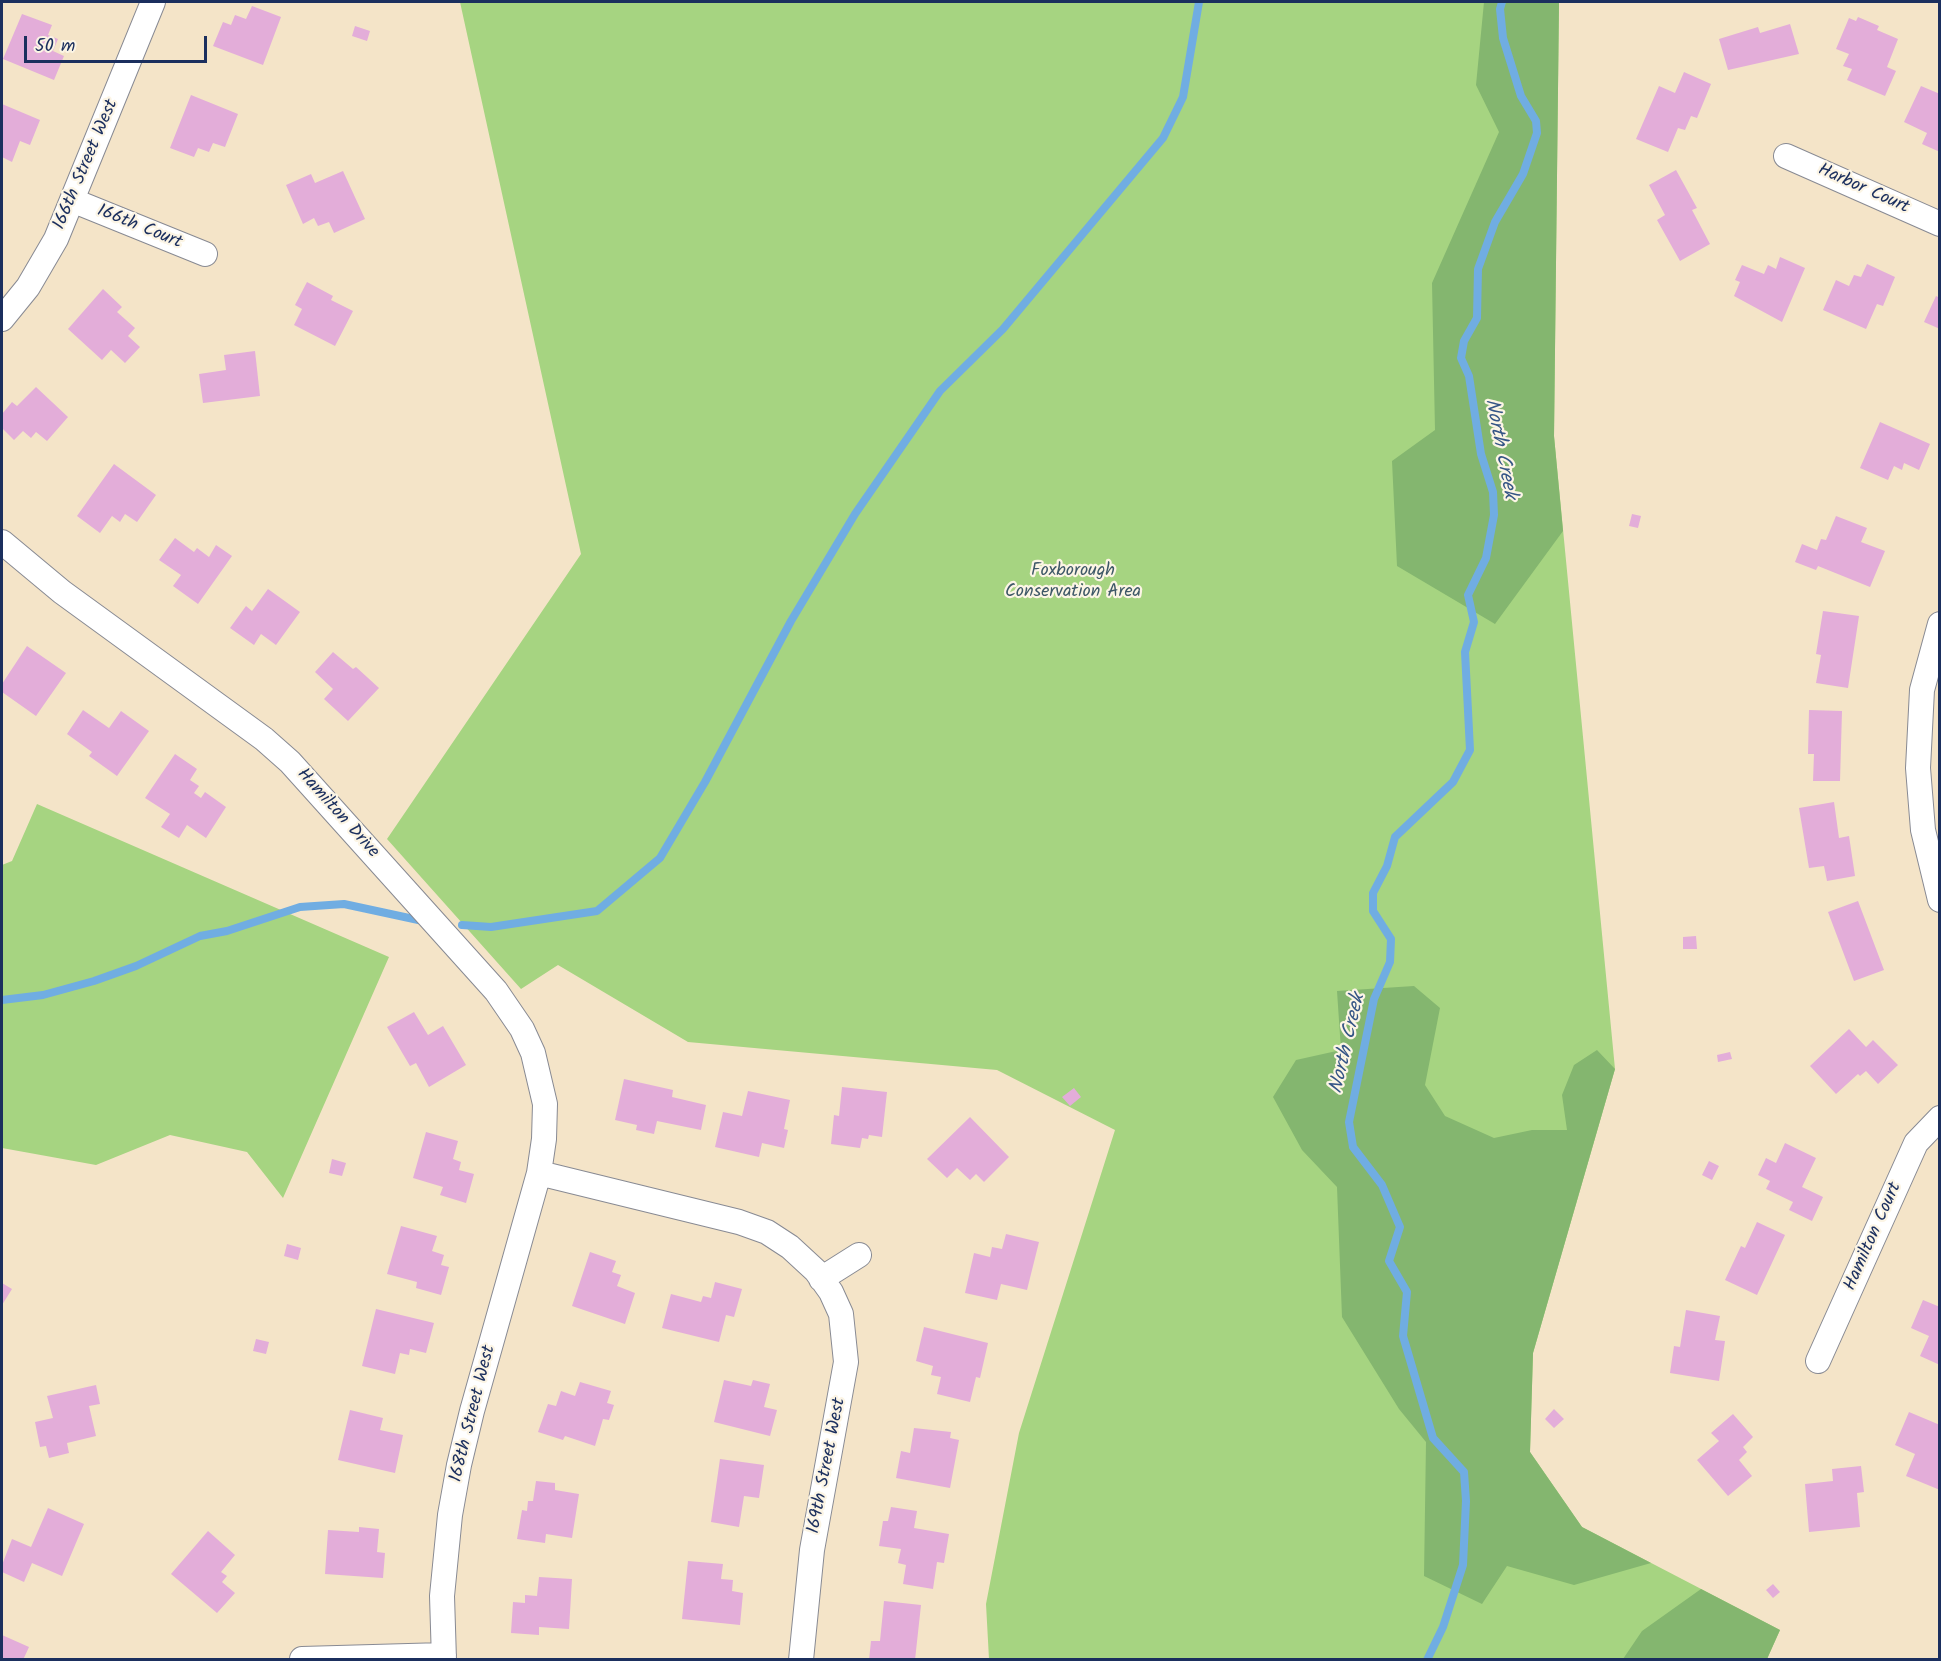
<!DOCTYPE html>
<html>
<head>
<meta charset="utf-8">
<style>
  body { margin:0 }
  #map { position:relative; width:1941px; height:1661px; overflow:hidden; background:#f4e4c8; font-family:Kalam,sans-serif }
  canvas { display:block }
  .frame { position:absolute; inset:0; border:3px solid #1b2f5e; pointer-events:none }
  .scale { position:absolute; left:24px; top:36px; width:183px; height:27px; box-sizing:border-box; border:3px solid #1b2f5e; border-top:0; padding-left:8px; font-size:18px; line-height:21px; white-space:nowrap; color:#1b2f5e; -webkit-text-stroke:4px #fcf5e5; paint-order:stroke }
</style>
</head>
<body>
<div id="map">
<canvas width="1941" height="1661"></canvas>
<div class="frame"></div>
<div class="scale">50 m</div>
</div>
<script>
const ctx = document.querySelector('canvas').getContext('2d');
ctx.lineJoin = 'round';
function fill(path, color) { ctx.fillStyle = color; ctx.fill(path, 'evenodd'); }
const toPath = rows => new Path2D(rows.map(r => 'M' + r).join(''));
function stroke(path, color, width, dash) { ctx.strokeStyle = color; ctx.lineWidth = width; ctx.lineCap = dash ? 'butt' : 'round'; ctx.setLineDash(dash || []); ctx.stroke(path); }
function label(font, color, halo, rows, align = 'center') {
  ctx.font = font + ' Kalam,sans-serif'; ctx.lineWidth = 4.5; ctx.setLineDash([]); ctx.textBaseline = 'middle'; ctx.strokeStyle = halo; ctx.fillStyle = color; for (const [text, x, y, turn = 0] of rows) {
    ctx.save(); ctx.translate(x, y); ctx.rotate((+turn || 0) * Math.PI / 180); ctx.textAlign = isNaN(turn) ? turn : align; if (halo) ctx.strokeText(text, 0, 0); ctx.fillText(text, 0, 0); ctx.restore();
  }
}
fill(toPath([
  [460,2,1559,2,1554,436,1615,1069,1533,1353,1530,1452,1582,1527,1780,1630,1767,1659,989,1659,986,1604,1019,1433,1115,1130,997,1070,688,1042,558,965,521,989,387,839,581,554],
  [37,804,389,957,283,1198,247,1152,170,1135,96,1165,2,1148,2,865,12,861]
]), '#a6d481');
fill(toPath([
  [1484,2,1559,2,1554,436,1563,531,1495,624,1397,566,1392,461,1435,430,1432,283,1499,132,1476,85],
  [1414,986,1440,1008,1425,1085,1445,1116,1494,1138,1532,1130,1567,1130,1562,1095,1574,1065,1597,1050,1615,1069,1533,1353,1530,1452,1582,1527,1651,1563,1574,1585,1507,1566,1482,1604,1424,1576,1426,1442,1399,1409,1342,1317,1337,1187,1302,1150,1273,1097,1296,1060,1341,1050,1337,991],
  [1701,1589,1780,1630,1767,1659,1623,1659,1642,1631]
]), '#84b66f');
stroke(toPath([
  [462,925,491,927,597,911,660,858,705,782,791,621,855,514,940,391,1003,329,1163,138,1183,97,1199,2],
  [2,1000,43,995,94,981,136,966,200,936,227,931,300,907,344,904,423,921],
  [1427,1660,1443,1627,1463,1565,1466,1501,1464,1472,1433,1438,1403,1336,1407,1292,1389,1261,1400,1227,1382,1185,1353,1147,1349,1122,1374,999,1390,962,1391,939,1373,911,1373,893,1387,866,1395,837,1453,782,1470,750,1465,652,1474,622,1468,595,1486,558,1494,515,1493,492,1481,454,1469,376,1461,358,1464,341,1477,318,1478,269,1495,222,1523,174,1537,133,1536,121,1521,96,1503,38,1500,9,1502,2]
]), '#70ade2', 8);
fill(toPath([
  [252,6,281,17,263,65,213,46,223,22,231,25,235,15,246,19],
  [22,14,52,25,48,35,58,39,53,51,64,56,54,80,3,59],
  [1858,17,1879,26,1877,30,1898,39,1887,67,1896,71,1885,96,1847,80,1852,69,1843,66,1849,54,1836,49,1849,18,1856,21],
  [1790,24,1799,54,1728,70,1719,39,1758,27,1760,33],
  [355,26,370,31,367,41,352,36],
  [1684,72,1711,84,1697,118,1691,116,1685,130,1678,128,1668,152,1636,139,1659,86,1675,93],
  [1921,86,1940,94,1940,152,1922,144,1927,133,1904,122],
  [191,95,238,114,225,147,213,143,209,152,198,148,194,157,170,148],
  [2,104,40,120,30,145,20,141,12,162,2,157],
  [1676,170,1697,208,1692,210,1710,244,1680,261,1657,220,1665,215,1649,185],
  [343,171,365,219,334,233,329,222,318,226,314,218,303,224,286,185,311,174,315,183],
  [1780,257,1805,268,1782,322,1734,296,1740,282,1735,280,1742,265,1764,274,1768,265,1776,269],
  [1867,264,1895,277,1883,306,1877,304,1866,329,1823,310,1836,280,1849,286,1854,275,1861,277],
  [307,282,333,296,331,300,353,311,335,346,294,325,302,309,295,305],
  [103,289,122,307,117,312,135,328,128,336,140,347,125,363,111,350,102,360,68,329],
  [1936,296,1940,298,1940,329,1924,322],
  [255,351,260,396,203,403,199,374,226,370,224,355],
  [36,387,68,417,47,441,36,432,31,438,23,431,14,440,2,428,2,414,12,402,17,406],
  [1880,422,1930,444,1919,470,1904,463,1902,470,1894,466,1888,480,1860,468],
  [114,464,156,495,137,522,125,514,120,522,112,516,100,533,77,516],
  [1632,514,1641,516,1638,528,1629,526],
  [1836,516,1867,528,1861,542,1885,551,1870,587,1818,566,1816,570,1795,562,1802,544,1817,550,1821,539,1826,540],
  [175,538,194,552,197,548,209,557,216,545,232,556,198,604,173,586,181,575,159,560],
  [268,589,300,612,276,645,261,634,254,645,230,628,246,606,252,611],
  [1823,611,1859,616,1848,688,1816,683,1821,655,1816,654],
  [27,646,66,673,36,716,2,692,2,684],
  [333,652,353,669,356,667,379,688,348,721,324,699,333,689,315,672],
  [83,710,109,728,121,711,149,731,117,776,89,756,92,752,67,734],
  [1809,710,1842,711,1840,781,1813,781,1814,754,1808,754],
  [175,754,197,769,190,780,199,786,194,793,201,798,205,792,226,807,206,838,187,825,179,838,161,827,170,814,145,798],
  [1834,802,1839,838,1849,836,1855,876,1827,881,1824,866,1809,868,1799,808],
  [1858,901,1884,970,1854,981,1828,912],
  [1696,936,1697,949,1683,949,1683,937],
  [414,1012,428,1035,443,1026,466,1065,429,1087,416,1063,410,1066,387,1027],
  [1849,1029,1866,1047,1873,1040,1898,1065,1878,1084,1866,1071,1860,1076,1858,1074,1836,1094,1810,1066],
  [1730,1052,1732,1059,1718,1062,1717,1055],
  [624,1079,673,1090,672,1097,706,1105,701,1130,657,1121,654,1134,636,1130,637,1125,615,1120],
  [842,1087,887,1092,882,1137,869,1135,868,1139,862,1138,860,1148,831,1144,834,1115,839,1116],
  [1074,1088,1081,1097,1070,1106,1062,1097],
  [748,1091,790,1100,784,1129,788,1130,784,1148,762,1143,759,1157,715,1147,723,1112,742,1116],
  [970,1117,1009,1157,984,1182,976,1174,970,1180,957,1168,947,1178,927,1159],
  [426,1132,458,1141,453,1159,461,1162,459,1170,474,1174,466,1203,440,1195,443,1187,413,1178],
  [1785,1143,1816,1158,1802,1187,1823,1197,1812,1221,1789,1210,1793,1202,1766,1189,1770,1181,1758,1175,1766,1158,1776,1163],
  [332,1159,346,1163,342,1176,329,1173],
  [1709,1161,1719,1166,1712,1180,1702,1175],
  [1757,1222,1785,1235,1757,1295,1725,1280,1741,1246,1745,1248],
  [401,1226,437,1236,432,1251,444,1255,441,1265,449,1267,441,1295,416,1288,417,1282,387,1274],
  [1006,1234,1039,1242,1027,1290,1001,1284,997,1300,965,1293,974,1253,990,1257,992,1247,1002,1249],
  [287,1244,301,1248,298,1260,284,1256],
  [590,1252,616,1261,612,1272,621,1275,617,1286,635,1293,625,1324,572,1306],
  [715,1282,742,1289,734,1317,726,1315,719,1342,662,1328,671,1294,701,1302,703,1296,711,1298],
  [2,1283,12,1289,2,1305],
  [1923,1300,1940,1307,1940,1365,1920,1356,1929,1336,1911,1328],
  [376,1309,434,1323,426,1353,410,1349,409,1355,400,1353,395,1374,362,1366],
  [1686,1310,1720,1316,1715,1340,1725,1341,1719,1381,1670,1373,1674,1346,1680,1347],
  [924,1327,988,1343,980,1378,976,1377,970,1402,937,1394,941,1377,931,1375,933,1366,916,1361],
  [256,1339,269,1342,266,1354,253,1351],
  [724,1380,751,1386,753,1380,770,1384,764,1407,777,1410,770,1436,714,1422],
  [580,1382,611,1391,607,1403,614,1405,609,1420,603,1419,595,1446,565,1436,563,1440,538,1432,548,1404,556,1406,561,1391,575,1396],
  [96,1385,100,1404,89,1406,96,1436,67,1443,69,1453,49,1458,46,1446,40,1447,35,1422,53,1418,47,1396],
  [1554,1409,1564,1419,1554,1428,1545,1419],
  [350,1410,383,1418,380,1430,403,1435,395,1473,338,1460],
  [1909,1412,1940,1425,1940,1490,1906,1476,1915,1454,1895,1445],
  [1733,1414,1753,1437,1743,1447,1747,1452,1739,1460,1752,1476,1728,1496,1697,1460,1719,1441,1711,1433],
  [914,1428,951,1432,950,1438,959,1440,950,1488,896,1478,901,1451,910,1453],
  [720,1459,764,1465,759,1498,744,1496,739,1527,711,1522],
  [1861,1466,1864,1492,1857,1493,1860,1527,1809,1532,1805,1484,1833,1481,1832,1469],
  [536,1481,555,1483,555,1490,579,1494,572,1538,546,1534,545,1543,517,1539,522,1510,527,1511,528,1501,533,1501],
  [891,1507,917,1511,914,1528,949,1534,944,1563,937,1562,933,1589,903,1584,906,1565,898,1563,901,1549,879,1546,883,1521,888,1521],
  [48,1508,84,1524,62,1576,32,1563,24,1582,2,1572,2,1565,12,1539,31,1547],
  [359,1527,379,1529,377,1552,385,1553,383,1578,325,1574,328,1530,359,1532],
  [208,1531,235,1555,221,1572,227,1576,222,1582,235,1593,217,1613,171,1574],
  [688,1561,723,1564,721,1579,733,1580,732,1591,743,1593,740,1625,682,1619],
  [539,1577,572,1579,569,1629,539,1627,539,1635,511,1633,513,1602,525,1603,525,1595,537,1596],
  [1773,1584,1780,1592,1773,1598,1766,1590],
  [884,1601,921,1605,915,1660,869,1660,871,1641,880,1641],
  [2,1635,29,1647,23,1660,2,1660]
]), '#e3add9');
const minor = toPath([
  [1786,156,1940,224],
  [74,201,205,254],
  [2,319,28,287,56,239,153,2],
  [2,542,62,592,264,739,290,762,496,991,522,1029,533,1053,545,1104,544,1139,539,1173,472,1411,459,1465,450,1515,442,1596,444,1660],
  [1940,624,1922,690,1918,768,1923,830,1940,900],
  [539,1173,739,1222,767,1232,790,1247,816,1271,831,1292,841,1314,846,1362,812,1550,801,1660],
  [821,1279,859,1255],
  [1818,1361,1916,1143,1940,1118],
  [302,1659,444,1655]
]);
stroke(minor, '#888a93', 26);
stroke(minor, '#fff', 24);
label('18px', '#1b2f5e', '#fcf5e5', [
  ["166th Street West",87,165,-67],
  ["Harbor Court",1863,190,24],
  ["166th Court",139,228,22],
  ["Hamilton Drive",337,814,48],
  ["Hamilton Court",1874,1237,-66],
  ["168th Street West",474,1414,-76],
  ["169th Street West",828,1466,-79]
]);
label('18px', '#3e5867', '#fcf5e5', [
  ["Foxborough",1073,572],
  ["Conservation Area",1073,593]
]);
label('italic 20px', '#355586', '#fcf5e5', [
  ["North Creek",1499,449,79],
  ["North Creek",1349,1044,-77]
]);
</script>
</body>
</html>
